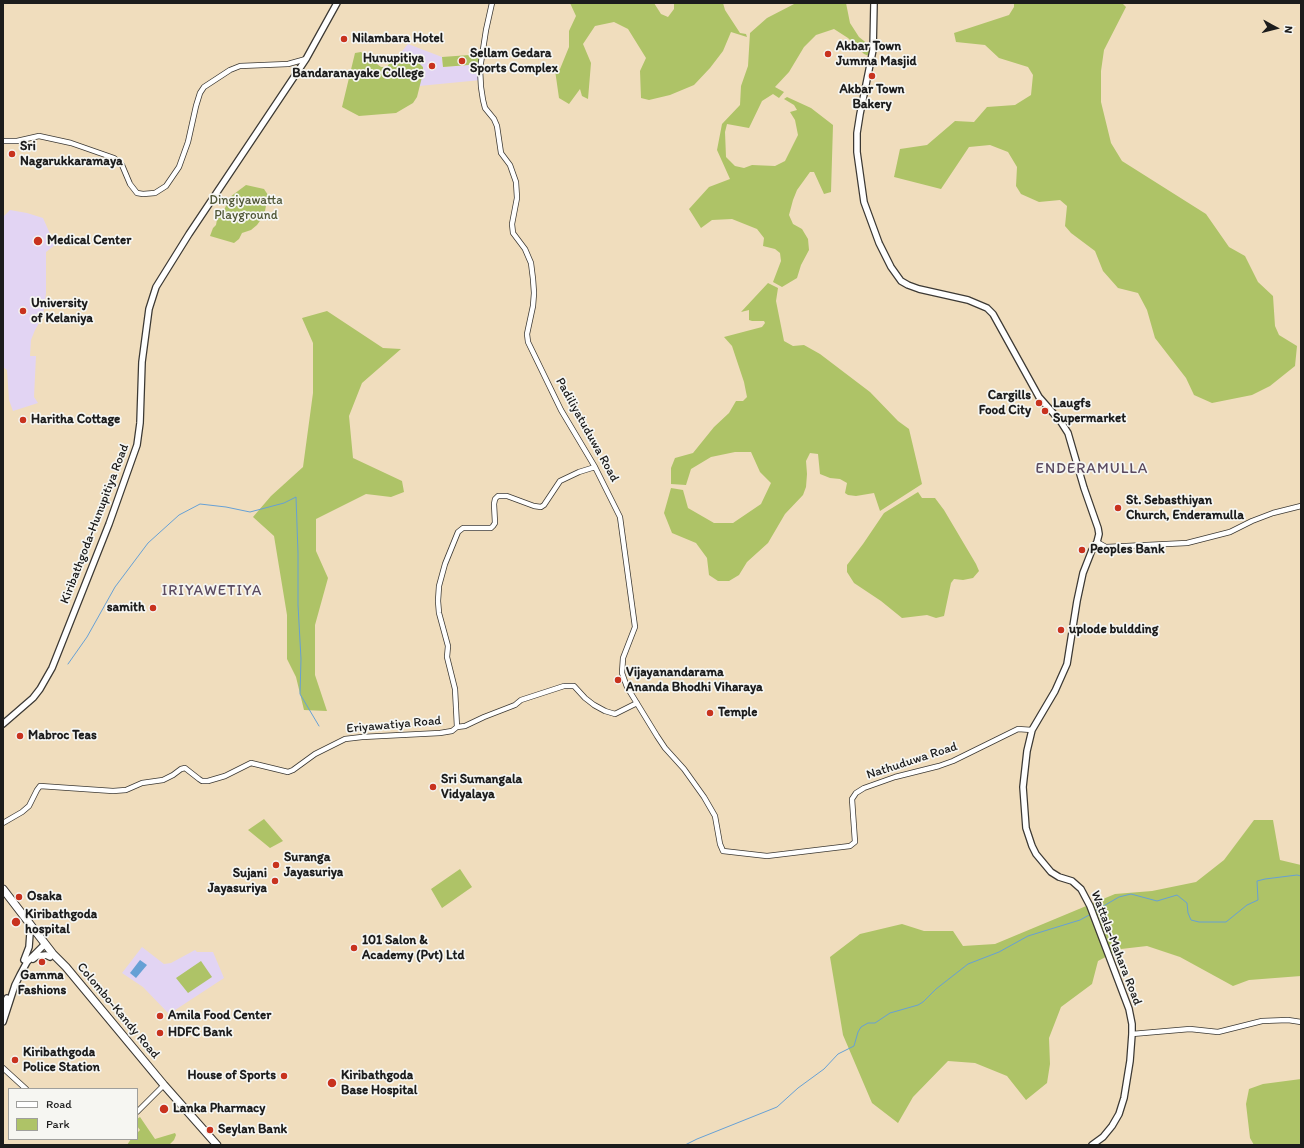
<!DOCTYPE html>
<html>
<head>
<meta charset="utf-8">
<style>
  body { margin:0 }
  #map { position:relative; width:1304px; height:1148px; overflow:hidden; background:#f0ddbd; font-family:Itim,sans-serif }
  canvas { display:block }
  .frame { position:absolute; inset:0; border:4px solid #1c1c1c; pointer-events:none }
  .legend { position:absolute; left:8px; top:1088px; width:130px; height:52px; box-sizing:border-box; background:#f6f6f2; border:1px solid #9f9f9c; margin:0; padding:5px 7px; list-style:none; font-size:12px; color:#1c1c1c }
  .legend li { display:flex; align-items:center; gap:8px; height:20px }
  .legend b { width:20px; border:1px solid #9f9f9c }
  .north { position:absolute; left:1256px; top:8px; width:40px; height:40px; -webkit-text-stroke:3px #f6f6f2; paint-order:stroke; rotate:97deg; font-size:11px; font-weight:700; line-height:16px; text-align:center; color:#1c1c1c }
  .north::after { content:''; display:block; margin:auto; width:14px; height:18px; background:#1c1c1c; clip-path:polygon(50% 0,100% 100%,50% 72%,0 100%) }
</style>
</head>
<body>
<div id="map">
<canvas width="1304" height="1148"></canvas>
<div class="frame"></div>
<ul class="legend">
<li><b style="height:5px;background:#fff"></b>Road</li>
<li><b style="height:11px;background:#aec367"></b>Park</li>
</ul>
<div class="north">N</div>
</div>
<script>
const ctx = document.querySelector('canvas').getContext('2d');
ctx.lineJoin = 'round';
function fill(path, color) { ctx.fillStyle = color; ctx.fill(path, 'evenodd'); }
const toPath = rows => new Path2D(rows.map(r => 'M' + r).join(''));
function stroke(path, color, width, dash) { ctx.strokeStyle = color; ctx.lineWidth = width; ctx.lineCap = dash ? 'butt' : 'round'; ctx.setLineDash(dash || []); ctx.stroke(path); }
function label(font, color, halo, rows, align = 'center') {
  ctx.font = font + ' Itim,sans-serif'; ctx.lineWidth = 3.5; ctx.setLineDash([]); ctx.textBaseline = 'middle'; ctx.strokeStyle = halo; ctx.fillStyle = color; for (const [text, x, y, turn = 0] of rows) {
    ctx.save(); ctx.translate(x, y); ctx.rotate((+turn || 0) * Math.PI / 180); ctx.textAlign = isNaN(turn) ? turn : align; if (halo) ctx.strokeText(text, 0, 0); ctx.fillText(text, 0, 0); ctx.restore();
  }
}
fill(toPath([
  [408,44,442,57,443,67,481,64,481,80,419,86,423,73,417,61,398,56],
  [10,210,27,213,43,218,55,245,46,252,46,293,43,316,35,330,31,340,30,356,36,356,34,397,38,403,13,411,9,400,7,370,3,367,3,217],
  [142,947,164,964,171,963,195,950,197,952,213,952,224,978,169,1014,143,987,122,973]
]), '#e2d4f3');
fill(toPath([
  [570,3,654,3,661,14,668,17,674,9,674,3,723,3,725,10,740,33,746,34,747,37,731,32,723,51,710,68,694,85,670,95,649,100,641,98,640,71,646,58,628,29,614,22,595,26,583,44,591,63,588,99,582,96,580,89,569,104,559,98,555,70,560,69,569,47,569,31,576,16],
  [796,3,846,3,850,23,859,37,869,45,869,56,864,54,848,38,834,29,816,35,804,47,789,72,775,87,784,92,779,98,773,94,762,101,749,128,727,124,725,132,726,157,735,166,744,168,752,165,775,166,785,161,798,135,795,120,790,112,797,110,794,105,784,99,787,97,811,108,833,125,831,192,824,194,814,172,810,172,797,190,793,200,789,215,793,224,802,229,808,239,809,250,801,265,797,278,782,287,773,282,781,261,780,253,775,249,763,246,764,238,757,229,732,219,712,220,701,228,689,209,709,187,730,179,717,150,722,124,740,105,741,86,748,66,750,33,767,18],
  [1014,3,1122,3,1126,7,1104,50,1101,71,1101,102,1111,143,1122,161,1206,214,1229,247,1245,256,1258,282,1273,296,1275,326,1279,335,1297,346,1295,366,1270,386,1252,395,1212,403,1194,395,1186,378,1155,338,1147,310,1138,293,1118,288,1103,271,1095,251,1071,233,1065,226,1067,206,1060,200,1039,202,1021,194,1016,186,1017,167,1008,152,990,145,969,147,941,189,894,177,900,149,927,145,955,121,974,122,987,107,1015,105,1031,95,1033,75,1028,67,999,58,985,45,956,42,954,33,1009,15,1014,7],
  [361,52,381,67,387,67,394,56,417,61,423,67,423,73,417,97,413,103,396,113,359,116,342,107,355,53],
  [483,54,481,64,443,67,442,57],
  [246,185,264,189,268,195,265,211,262,218,257,225,251,230,242,233,239,239,234,243,210,236,213,228,216,225,218,214,221,214,225,208,230,197],
  [768,283,778,288,776,301,784,341,793,346,804,345,820,354,870,392,898,421,909,429,922,484,880,511,874,493,856,496,848,495,845,493,847,483,840,479,830,478,820,474,818,454,810,453,806,461,807,474,806,487,803,495,785,514,768,543,747,562,739,575,729,581,718,581,709,575,707,558,696,543,672,533,664,513,671,488,683,490,688,508,714,523,733,523,761,504,771,483,760,472,751,452,735,452,711,457,691,469,686,485,671,484,671,468,675,458,693,453,714,427,729,413,736,401,743,401,747,397,744,382,732,346,724,337,762,327,765,323,764,321,752,321,749,320,749,310,741,312],
  [327,311,383,348,401,349,362,383,349,416,353,458,402,481,404,492,391,497,366,494,316,519,316,551,328,578,315,625,315,675,327,711,304,710,296,677,287,659,287,615,274,536,253,517,271,496,303,467,313,393,313,343,302,318],
  [918,492,922,498,935,498,944,510,976,564,979,571,973,578,963,580,954,579,951,583,944,616,936,618,927,615,902,618,881,601,854,583,847,572,847,565,863,544,884,513],
  [264,819,283,841,270,848,248,830],
  [1254,820,1273,820,1280,860,1301,865,1301,976,1249,980,1233,986,1180,957,1147,946,1121,949,1098,961,1092,984,1061,1007,1049,1038,1050,1064,1047,1083,1026,1100,1007,1076,975,1063,948,1061,913,1097,898,1123,872,1103,843,1035,830,957,860,934,902,924,924,931,953,931,963,946,995,944,1115,894,1152,891,1196,882,1224,860],
  [460,869,472,887,442,908,431,889],
  [201,961,212,977,188,993,176,978],
  [1301,1079,1301,1145,1254,1145,1250,1138,1246,1104,1249,1089,1263,1084],
  [140,1117,155,1139,175,1133,176,1135,174,1140,169,1145,127,1145,131,1139,137,1139,137,1133,140,1130,137,1126,137,1119]
]), '#aec367');
fill(toPath([
  [140,960,147,965,136,978,130,973]
]), '#66a0d5');
stroke(toPath([
  [68,664,87,637,115,587,148,543,179,515,200,504,226,507,250,512,284,503,296,497,298,553,298,605,301,659,300,694,319,726],
  [1095,911,1119,897,1131,894,1157,901,1177,895,1187,903,1188,913,1191,920,1199,922,1226,922,1247,905,1258,900,1257,881,1265,879,1297,875,1301,876],
  [685,1145,697,1139,777,1107,798,1088,824,1069,838,1054,854,1046,858,1032,861,1027,868,1023,875,1023,890,1013,918,1005,923,1002,936,989,968,964,999,952,1028,936,1080,920,1091,914]
]), '#66a0d5', 1);
const minor = toPath([
  [492,3,486,30,480,69,481,87,483,100,485,108,494,119,497,126,501,153,510,165,516,182,517,198,512,224,513,233,525,249,531,263,533,279,534,293,533,306,527,334,528,342,561,410,595,467,620,517,635,627,623,658,622,673,627,687,657,736,665,748,684,769,704,797,715,816,720,844,723,851,767,856,850,846,855,842,852,799,856,793,864,788,895,777,939,766,953,761,1018,729,1032,730],
  [3,141,17,141,39,136,71,143,114,158,122,165,130,184,137,193,143,194,155,193,166,186,179,167,188,142,196,106,200,93,204,87,230,70,240,66,288,64,306,59],
  [1097,542,1106,547,1187,543,1230,532,1252,521,1273,513,1301,506],
  [457,727,455,689,447,657,448,646,439,613,438,601,439,586,445,564,458,532,463,528,491,528,493,526,495,523,494,504,495,499,498,496,507,496,534,506,541,507,544,505,560,481,579,472,595,467],
  [3,823,22,812,29,806,37,790,40,786,113,791,126,790,142,783,163,780,173,775,181,769,185,768,199,779,202,781,208,781,225,776,251,763,288,772,293,770,315,754,345,739,362,737,440,733,452,731,457,727,465,726,484,717,515,705,521,700,564,686,574,686,585,698,594,705,605,711,615,714,637,703],
  [1132,1034,1190,1029,1218,1032,1262,1021,1288,1020,1301,1022],
  [3,1068,26,1089],
  [137,1112,164,1085]
]);
const major = toPath([
  [874,3,873,50,860,114,857,133,857,152,864,202,879,243,891,267,901,281,908,285,919,289,968,300,987,308,993,314,1039,397,1061,422,1068,433,1084,488,1098,528,1099,534,1097,542,1092,550,1083,573,1077,601,1067,664,1055,691,1032,730,1027,751,1023,787,1026,828,1032,846,1036,854,1051,872,1059,877,1072,881,1081,889,1090,906,1129,1009,1132,1024,1132,1034,1130,1061,1124,1098,1119,1114,1112,1126,1103,1137,1092,1145],
  [3,724,33,698,40,689,52,668,109,524,137,445,140,423,142,362,149,309,156,287,189,234,306,59,337,3],
  [33,959,37,956,46,955,50,957],
  [24,960,29,947,30,933],
  [3,1009,7,998],
  [3,1022,15,985,20,975,27,962,45,944]
]);
const highway = toPath([
  [3,889,53,954,66,967,164,1085,217,1145]
]);
stroke(minor, '#3c3934', 6);
stroke(major, '#3c3934', 8);
stroke(highway, '#3c3934', 9);
stroke(minor, '#fff', 4.5);
stroke(major, '#fff', 5.5);
stroke(highway, '#fff', 7);
for (const [x, y, r, color] of [
  [344,39,4,"#c8321e"],
  [828,54,4,"#c8321e"],
  [462,61,4,"#c8321e"],
  [432,66,4,"#c8321e"],
  [872,76,4,"#c8321e"],
  [12,154,4,"#c8321e"],
  [38,241,5,"#c8321e"],
  [23,311,4,"#c8321e"],
  [1039,403,4,"#c8321e"],
  [1045,411,4,"#c8321e"],
  [23,420,4,"#c8321e"],
  [1118,508,4,"#c8321e"],
  [1082,550,4,"#c8321e"],
  [153,608,4,"#c8321e"],
  [1061,630,4,"#c8321e"],
  [618,680,4,"#c8321e"],
  [710,713,4,"#c8321e"],
  [20,736,4,"#c8321e"],
  [433,787,4,"#c8321e"],
  [276,865,4,"#c8321e"],
  [275,881,4,"#c8321e"],
  [19,897,4,"#c8321e"],
  [16,922,5,"#c8321e"],
  [354,948,4,"#c8321e"],
  [42,962,4,"#c8321e"],
  [160,1016,4,"#c8321e"],
  [160,1033,4,"#c8321e"],
  [15,1060,4,"#c8321e"],
  [284,1076,4,"#c8321e"],
  [332,1083,5,"#c8321e"],
  [164,1109,5,"#c8321e"],
  [210,1130,4,"#c8321e"]
]) { const dot = new Path2D(); dot.arc(x, y, r, 0, 2 * Math.PI); ctx.fillStyle = color; ctx.fill(dot); stroke(dot, '#f6f6f2', 1.5); }
label('bold 13px', '#1c1c1c', '#f6f6f2', [
  ["Nilambara Hotel",352,39],
  ["Akbar Town",836,47],
  ["Jumma Masjid",836,62],
  ["Sellam Gedara",470,54],
  ["Sports Complex",470,69],
  ["Hunupitiya",424,59,"right"],
  ["Bandaranayake College",424,74,"right"],
  ["Akbar Town",872,90,"center"],
  ["Bakery",872,105,"center"],
  ["Sri",20,147],
  ["Nagarukkaramaya",20,162],
  ["Medical Center",47,241],
  ["University",31,304],
  ["of Kelaniya",31,319],
  ["Cargills",1031,396,"right"],
  ["Food City",1031,411,"right"],
  ["Laugfs",1053,404],
  ["Supermarket",1053,419],
  ["Haritha Cottage",31,420],
  ["St. Sebasthiyan",1126,501],
  ["Church, Enderamulla",1126,516],
  ["Peoples Bank",1090,550],
  ["samith",145,608,"right"],
  ["uplode buldding",1069,630],
  ["Vijayanandarama",626,673],
  ["Ananda Bhodhi Viharaya",626,688],
  ["Temple",718,713],
  ["Mabroc Teas",28,736],
  ["Sri Sumangala",441,780],
  ["Vidyalaya",441,795],
  ["Suranga",284,858],
  ["Jayasuriya",284,873],
  ["Sujani",267,874,"right"],
  ["Jayasuriya",267,889,"right"],
  ["Osaka",27,897],
  ["Kiribathgoda",25,915],
  ["hospital",25,930],
  ["101 Salon &",362,941],
  ["Academy (Pvt) Ltd",362,956],
  ["Gamma",42,976,"center"],
  ["Fashions",42,991,"center"],
  ["Amila Food Center",168,1016],
  ["HDFC Bank",168,1033],
  ["Kiribathgoda",23,1053],
  ["Police Station",23,1068],
  ["House of Sports",276,1076,"right"],
  ["Kiribathgoda",341,1076],
  ["Base Hospital",341,1091],
  ["Lanka Pharmacy",173,1109],
  ["Seylan Bank",218,1130]
], 'left');
label('13px', '#4f5636', '#f6f6f2', [
  ["Dingiyawatta",246,201],
  ["Playground",246,216]
]);
label('13px', '#1c1c1c', '#f6f6f2', [
  ["Padiliyatuduwa Road",587,430,61],
  ["Kiribathgoda-Hunupitiya Road",95,524,-69],
  ["Eriyawatiya Road",394,725,-5],
  ["Nathuduwa Road",912,761,-18],
  ["Wattala-Mahara Road",1116,948,69],
  ["Colombo-Kandy Road",118,1011,50]
]);
ctx.letterSpacing = '1px';
label('15px', '#5b4b61', '#f6f6f2', [
  ["ENDERAMULLA",1092,469],
  ["IRIYAWETIYA",212,591]
]);
ctx.letterSpacing = '0px';
</script>
</body>
</html>
